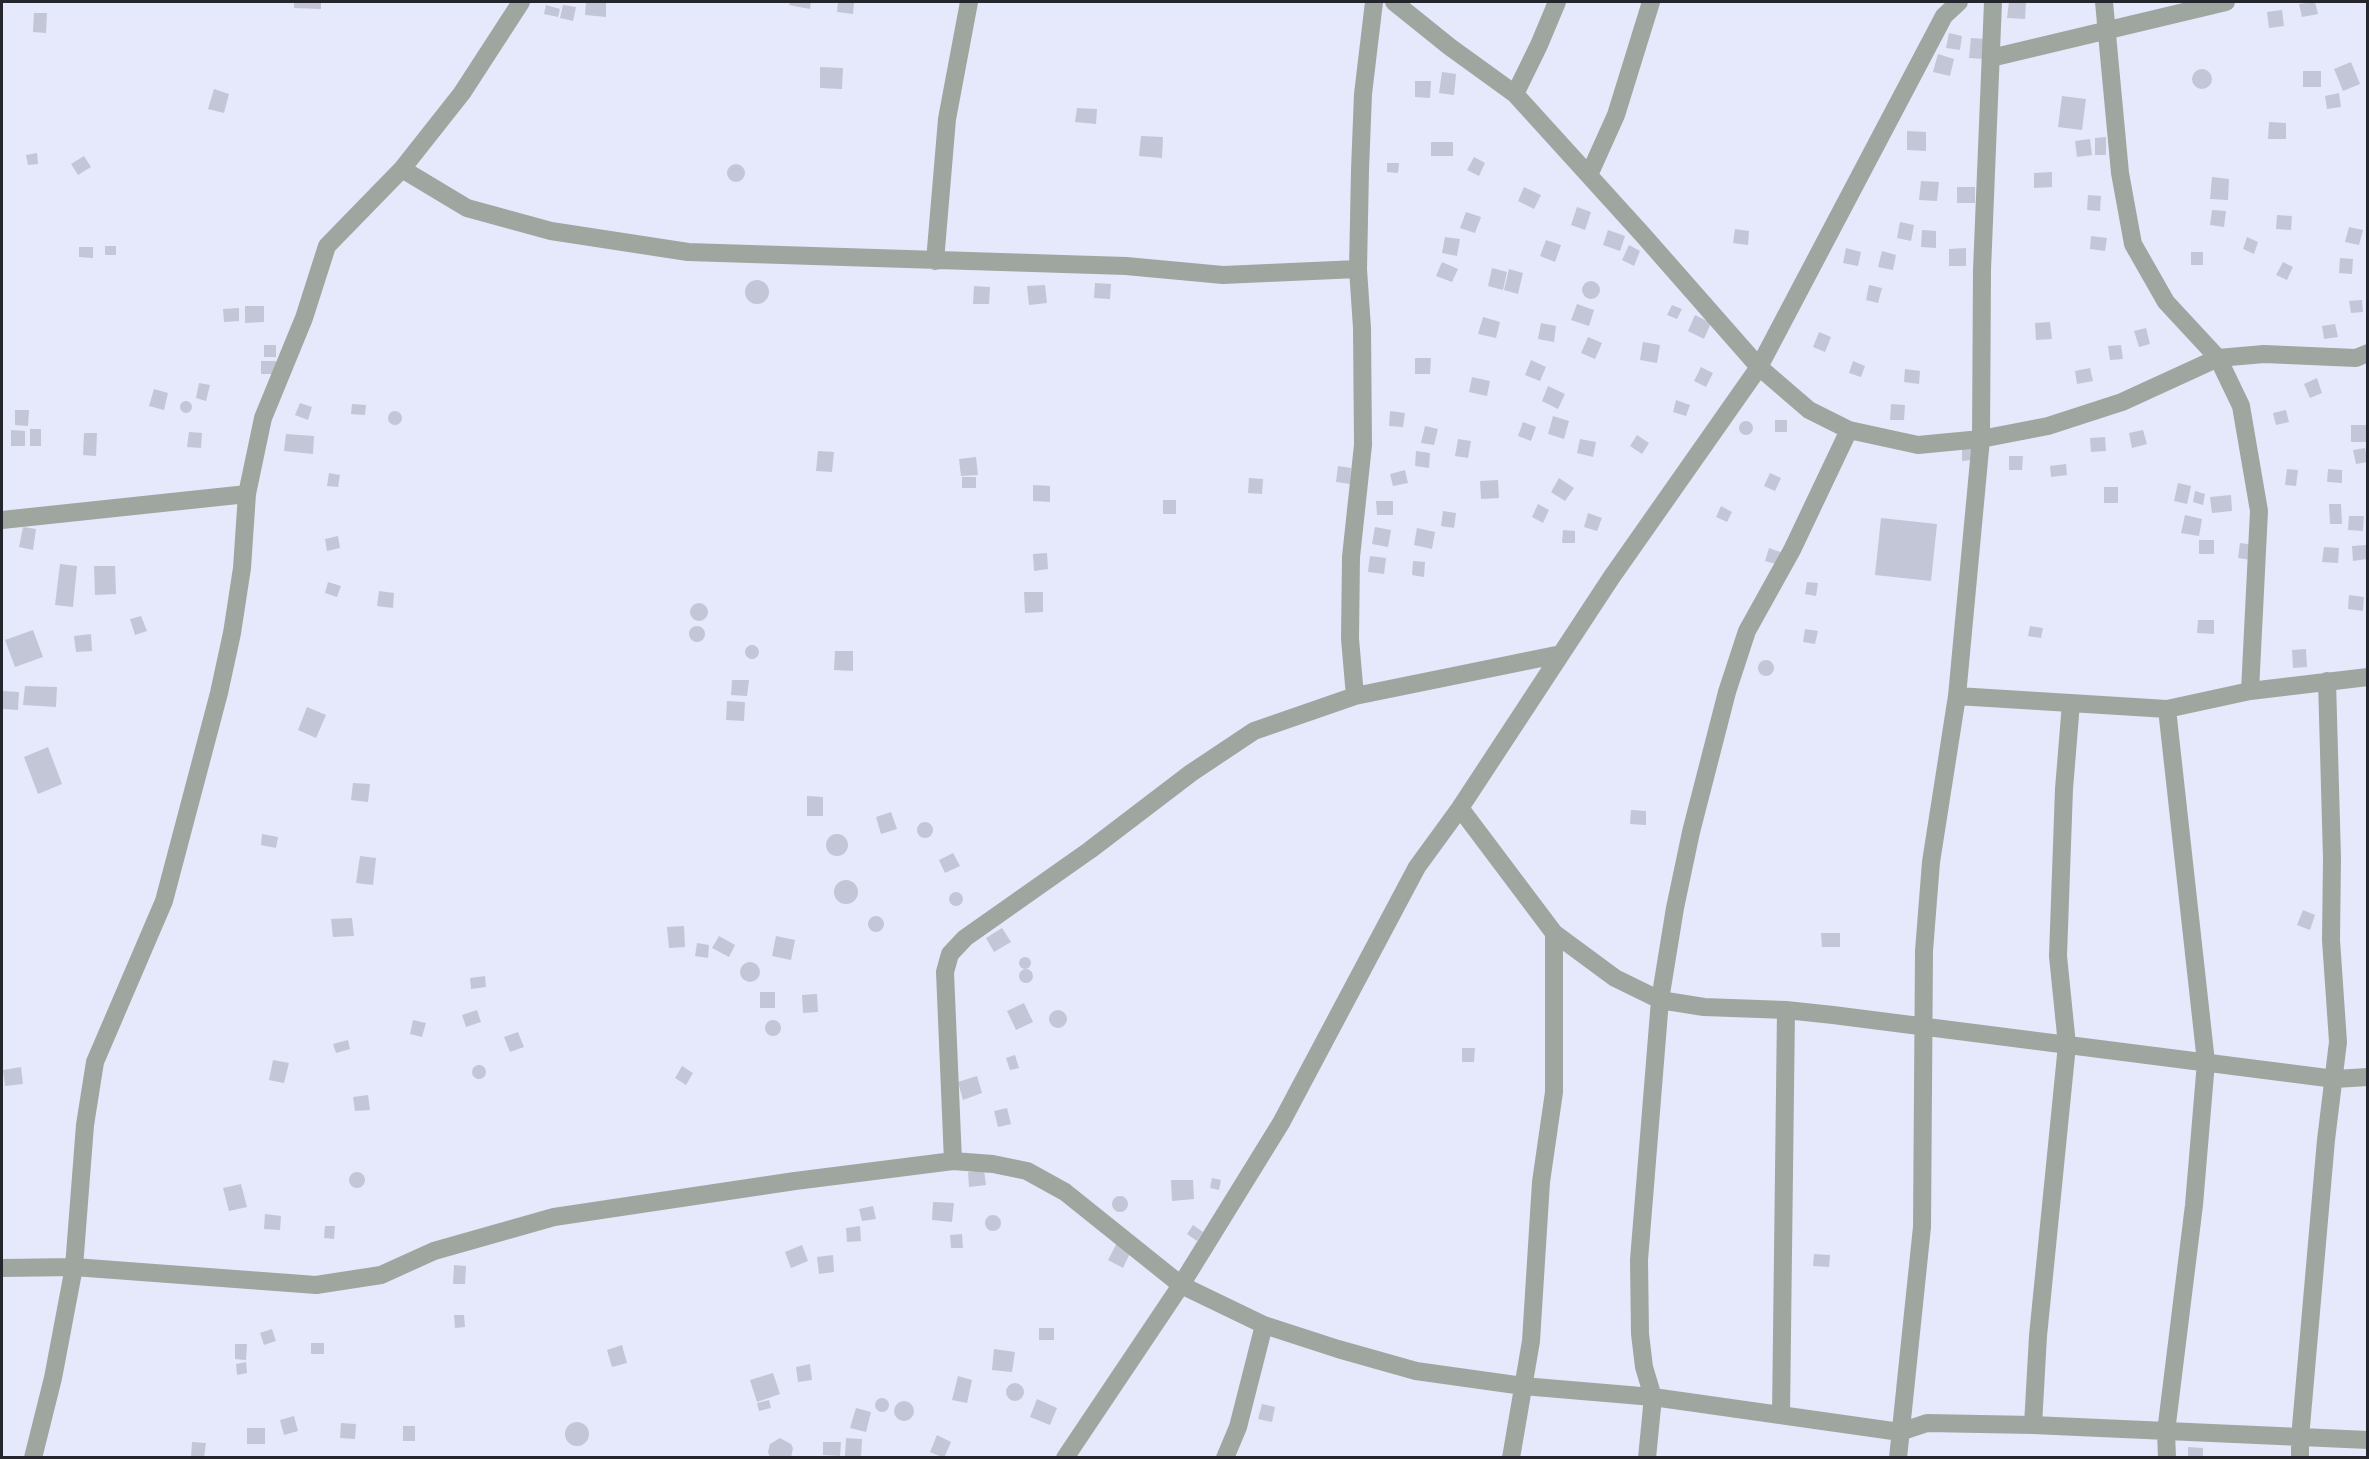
<!DOCTYPE html>
<html>
<head>
<meta charset="utf-8">
<style>
  body { margin:0 }
  #map { position:relative; width:2369px; height:1459px; overflow:hidden; background:#e6e9fb; font-family:Literata,serif }
  canvas { display:block }
  .frame { position:absolute; inset:0; border:3px solid #25262d; pointer-events:none }
</style>
</head>
<body>
<div id="map">
<canvas width="2369" height="1459"></canvas>
<div class="frame"></div>
</div>
<script>
const ctx = document.querySelector('canvas').getContext('2d');
ctx.lineJoin = 'round';
function fill(path, color) { ctx.fillStyle = color; ctx.fill(path, 'evenodd'); }
const toPath = rows => new Path2D(rows.map(r => 'M' + r).join(''));
function stroke(path, color, width, dash) { ctx.strokeStyle = color; ctx.lineWidth = width; ctx.lineCap = dash ? 'butt' : 'round'; ctx.setLineDash(dash || []); ctx.stroke(path); }
fill(toPath([
  [294,2,321,2,321,9,294,8],
  [586,2,606,3,606,17,585,15],
  [790,2,811,2,810,9,789,5],
  [838,2,854,2,853,14,837,12],
  [2009,2,2026,2,2025,19,2007,18],
  [2315,2,2318,14,2302,17,2299,4],
  [546,5,560,9,558,17,544,14],
  [563,5,576,7,573,21,560,18],
  [2282,10,2284,26,2269,28,2267,12],
  [34,13,47,13,46,33,33,32],
  [1949,33,1962,36,1960,50,1946,48],
  [1971,38,1986,39,1984,59,1969,58],
  [1938,54,1954,59,1950,76,1933,72],
  [2351,62,2360,84,2343,91,2334,69],
  [820,67,843,68,842,89,820,88],
  '2192 79a10 10 0 1 1 20 0a10 10 0 1 1-20 0Z',
  [2303,71,2321,71,2321,87,2303,87],
  [1442,72,1456,74,1454,95,1439,93],
  [1415,81,1431,81,1430,98,1415,97],
  [214,89,229,94,224,113,208,109],
  [2339,93,2341,107,2327,109,2325,96],
  [2062,96,2086,99,2082,130,2058,127],
  [1077,108,1097,109,1096,124,1075,122],
  [2269,122,2286,123,2286,139,2268,139],
  [1907,131,1926,132,1926,151,1907,150],
  [1141,136,1163,137,1162,158,1139,156],
  [2106,137,2106,155,2095,155,2095,138],
  [2090,139,2092,155,2077,157,2075,141],
  [1431,142,1453,142,1453,156,1431,156],
  [37,153,38,164,28,165,26,155],
  [84,156,91,167,78,175,71,164],
  [1474,157,1485,163,1479,176,1467,170],
  [1387,163,1399,163,1398,173,1387,172],
  '727 173a9 9 0 1 1 18 0a9 9 0 1 1-18 0Z',
  [2052,172,2052,187,2034,188,2034,173],
  [2212,177,2229,179,2228,200,2210,199],
  [1921,181,1939,182,1937,201,1919,200],
  [1524,187,1541,195,1534,209,1518,201],
  [1957,187,1975,187,1975,203,1957,203],
  [2088,195,2101,196,2100,211,2087,210],
  [1577,207,1591,212,1585,230,1571,225],
  [2212,210,2226,211,2224,227,2210,225],
  [1466,212,1481,217,1475,233,1460,228],
  [2277,215,2292,216,2291,230,2276,229],
  [1900,222,1914,225,1911,241,1897,238],
  [2349,227,2363,230,2359,245,2345,242],
  [1735,229,1749,231,1748,245,1733,243],
  [1608,230,1625,236,1620,251,1603,245],
  [1922,230,1936,231,1936,248,1921,247],
  [2091,236,2107,238,2105,251,2090,249],
  [1445,237,1460,239,1457,256,1442,253],
  [2247,237,2258,242,2254,254,2243,249],
  [1546,240,1561,245,1555,262,1540,256],
  [1629,245,1640,251,1634,266,1622,260],
  [105,246,116,246,116,255,105,255],
  [79,247,93,247,93,258,79,257],
  [1846,248,1861,252,1858,266,1843,263],
  [1966,248,1966,266,1949,266,1949,249],
  [1882,251,1896,255,1893,270,1878,267],
  [2191,252,2203,252,2203,265,2191,265],
  [2340,258,2353,259,2352,274,2339,273],
  [1442,262,1458,269,1452,282,1436,276],
  [2283,262,2293,267,2287,280,2276,275],
  [1492,268,1507,272,1503,290,1488,286],
  [1509,269,1523,273,1518,294,1504,290],
  '745 292a12 12 0 1 1 24 0a12 12 0 1 1-24 0Z',
  '1582 290a9 9 0 1 1 18 0a9 9 0 1 1-18 0Z',
  [1095,283,1111,284,1110,299,1094,298],
  [1045,285,1047,303,1029,305,1027,286],
  [1869,285,1882,288,1878,303,1866,300],
  [974,286,990,287,989,304,973,304],
  [2362,300,2363,312,2351,313,2349,301],
  [1577,304,1594,310,1589,326,1571,320],
  [1672,305,1682,309,1677,319,1667,315],
  [245,306,264,306,264,322,245,323],
  [239,308,239,321,224,322,223,309],
  [1695,315,1711,323,1704,339,1688,331],
  [1483,317,1500,322,1496,338,1478,334],
  [2050,322,2052,339,2036,340,2035,323],
  [1541,323,1556,326,1554,342,1538,339],
  [2335,324,2338,337,2324,339,2322,326],
  [2146,328,2150,344,2139,347,2134,331],
  [1819,332,1831,337,1825,352,1813,347],
  [1588,337,1602,343,1595,359,1581,353],
  [1643,342,1660,345,1657,363,1640,360],
  [264,345,276,345,276,357,264,357],
  [2121,345,2123,359,2110,360,2108,346],
  [1415,358,1431,358,1430,374,1415,374],
  [1531,360,1546,367,1540,381,1525,375],
  [261,361,276,361,276,374,261,374],
  [1853,361,1865,366,1861,377,1849,373],
  [1701,367,1713,373,1706,387,1694,381],
  [2090,368,2093,381,2077,384,2075,371],
  [1905,369,1920,371,1919,384,1904,382],
  [1472,377,1490,381,1487,396,1469,392],
  [2317,378,2322,393,2310,398,2304,384],
  [199,383,210,385,206,401,196,398],
  [1548,386,1565,394,1558,409,1542,401],
  [154,389,168,393,164,410,149,406],
  [1676,400,1690,405,1686,416,1673,412],
  '180 407a6 6 0 1 1 12 0a6 6 0 1 1-12 0Z',
  [300,403,312,407,308,420,295,415],
  [352,404,366,405,365,415,351,414],
  [1891,404,1905,405,1904,420,1890,420],
  [15,410,29,410,28,426,15,425],
  [2286,410,2289,422,2276,425,2273,413],
  '388 418a7 7 0 1 1 14 0a7 7 0 1 1-14 0Z',
  [1390,411,1405,413,1403,427,1389,426],
  [1553,416,1569,421,1564,439,1548,434],
  [1775,420,1787,420,1787,432,1775,432],
  '1739 428a7 7 0 1 1 14 0a7 7 0 1 1-14 0Z',
  [1523,422,1536,427,1531,441,1518,436],
  [2351,425,2366,425,2366,442,2351,442],
  [1425,426,1438,429,1434,445,1421,443],
  [30,429,41,429,41,446,30,446],
  [11,430,25,431,25,446,11,446],
  [2143,430,2147,444,2132,448,2129,433],
  [189,432,202,433,201,448,187,447],
  [84,433,97,433,96,456,83,455],
  [286,434,314,436,313,454,284,451],
  [1637,435,1649,443,1642,454,1630,446],
  [2105,437,2106,451,2091,452,2090,438],
  [1458,439,1471,441,1468,458,1455,456],
  [1580,439,1596,442,1593,457,1577,453],
  [1972,446,1973,460,1962,461,1962,447],
  [2365,448,2368,462,2356,464,2353,450],
  [818,451,834,452,832,472,816,471],
  [1416,451,1430,453,1429,468,1415,466],
  [2009,456,2023,456,2022,470,2009,470],
  [976,457,978,475,961,476,959,459],
  [2066,464,2067,475,2051,477,2050,466],
  [1338,466,1351,468,1350,484,1336,482],
  [2287,469,2298,470,2296,486,2285,485],
  [2328,469,2342,470,2342,483,2327,482],
  [1405,470,1408,483,1393,486,1390,474],
  [329,473,340,475,338,487,327,486],
  [1770,473,1781,478,1775,491,1764,486],
  [962,477,976,477,976,488,962,488],
  [1249,478,1263,479,1262,494,1248,493],
  [1559,478,1574,488,1565,501,1551,492],
  [1498,480,1499,498,1481,499,1480,481],
  [2178,483,2191,486,2187,504,2174,501],
  [1033,485,1050,486,1050,502,1033,501],
  [2104,487,2118,487,2118,503,2104,503],
  [2195,491,2205,494,2203,505,2193,502],
  [2231,495,2232,511,2212,513,2210,497],
  [1163,500,1176,500,1176,514,1163,514],
  [1376,501,1393,501,1393,515,1377,515],
  [1538,504,1549,510,1543,523,1532,517],
  [2329,504,2341,504,2342,524,2330,524],
  [1721,506,1732,512,1727,522,1716,517],
  [1443,511,1456,513,1454,528,1441,526],
  [1588,513,1602,518,1597,531,1584,527],
  [2185,515,2202,519,2199,536,2181,533],
  [2349,516,2364,516,2363,531,2348,530],
  [1881,518,1937,524,1931,581,1875,575],
  [23,527,36,529,33,550,19,547],
  [1375,527,1391,530,1388,547,1372,544],
  [1417,528,1435,532,1432,549,1414,545],
  [1563,530,1575,531,1575,543,1562,543],
  [338,536,340,548,327,551,325,539],
  [2199,540,2214,540,2214,554,2199,554],
  [2240,543,2255,545,2252,560,2238,558],
  [2366,545,2367,559,2353,561,2352,546],
  [2324,547,2339,548,2338,563,2322,562],
  [1769,548,1783,553,1780,565,1765,561],
  [1047,553,1048,569,1034,571,1033,554],
  [1370,556,1386,558,1384,574,1368,572],
  [1413,561,1425,562,1424,577,1412,575],
  [60,564,77,566,73,607,55,605],
  [94,566,115,566,116,594,95,595],
  [328,582,341,586,337,597,325,593],
  [1807,582,1818,583,1816,596,1805,594],
  [379,591,394,593,393,608,377,606],
  [1024,592,1043,592,1043,612,1025,613],
  [2349,595,2364,597,2363,611,2348,609],
  '690 612a9 9 0 1 1 18 0a9 9 0 1 1-18 0Z',
  [141,616,147,631,135,635,130,619],
  [2198,620,2214,620,2214,634,2197,633],
  '689 634a8 8 0 1 1 16 0a8 8 0 1 1-16 0Z',
  [2030,626,2043,628,2041,638,2028,636],
  [1805,629,1818,631,1815,644,1803,642],
  [33,630,43,657,15,667,5,640],
  [91,634,92,651,76,652,74,636],
  '745 652a7 7 0 1 1 14 0a7 7 0 1 1-14 0Z',
  [2306,649,2307,667,2293,668,2292,650],
  [835,651,853,651,853,671,834,670],
  '1758 668a8 8 0 1 1 16 0a8 8 0 1 1-16 0Z',
  [732,680,749,680,747,696,731,695],
  [25,686,57,687,56,707,23,705],
  [2,691,19,692,18,710,2,709],
  [727,701,745,702,744,721,726,720],
  [307,707,326,715,316,738,298,730],
  [48,747,62,784,38,794,24,757],
  [353,783,370,784,368,802,351,800],
  [807,796,823,797,823,816,807,816],
  [1631,810,1646,811,1646,825,1630,824],
  [891,812,897,829,881,834,876,817],
  '917 830a8 8 0 1 1 16 0a8 8 0 1 1-16 0Z',
  '826 845a11 11 0 1 1 22 0a11 11 0 1 1-22 0Z',
  [262,834,278,837,276,848,261,845],
  [953,853,960,866,945,873,939,860],
  [360,856,376,858,373,885,356,883],
  '834 892a12 12 0 1 1 24 0a12 12 0 1 1-24 0Z',
  '949 899a7 7 0 1 1 14 0a7 7 0 1 1-14 0Z',
  [2303,910,2315,915,2310,930,2297,925],
  '868 924a8 8 0 1 1 16 0a8 8 0 1 1-16 0Z',
  [352,918,354,936,333,937,331,919],
  [684,926,685,947,669,948,667,927],
  [1002,928,1011,942,994,952,986,938],
  [1821,933,1840,933,1840,947,1822,947],
  [719,936,735,945,729,957,712,948],
  [776,936,795,940,791,960,772,956],
  [697,943,709,945,708,958,695,956],
  '1019 963a6 6 0 1 1 12 0a6 6 0 1 1-12 0Z',
  '740 972a10 10 0 1 1 20 0a10 10 0 1 1-20 0Z',
  '1019 976a7 7 0 1 1 14 0a7 7 0 1 1-14 0Z',
  [485,976,486,987,471,989,470,978],
  [760,992,775,992,775,1008,760,1008],
  [817,994,818,1012,803,1013,802,995],
  [1024,1003,1033,1022,1016,1030,1007,1011],
  [477,1010,481,1022,466,1027,462,1015],
  '1049 1019a9 9 0 1 1 18 0a9 9 0 1 1-18 0Z',
  [413,1020,426,1023,422,1037,410,1034],
  '765 1028a8 8 0 1 1 16 0a8 8 0 1 1-16 0Z',
  [518,1032,524,1047,510,1052,504,1037],
  [348,1040,350,1049,336,1053,333,1044],
  [1462,1048,1475,1048,1474,1062,1462,1062],
  [1015,1055,1019,1068,1010,1070,1006,1058],
  [273,1060,289,1063,284,1083,269,1080],
  '472 1072a7 7 0 1 1 14 0a7 7 0 1 1-14 0Z',
  [682,1066,693,1073,686,1085,675,1078],
  [21,1067,23,1084,5,1086,3,1070],
  [977,1076,982,1093,963,1100,958,1082],
  [368,1095,370,1110,355,1111,353,1097],
  [1007,1108,1011,1124,998,1127,994,1111],
  [984,1170,986,1185,969,1187,968,1172],
  '349 1180a8 8 0 1 1 16 0a8 8 0 1 1-16 0Z',
  [1212,1178,1221,1180,1219,1190,1210,1188],
  [1171,1180,1193,1180,1194,1199,1172,1201],
  [241,1184,247,1207,229,1211,223,1188],
  '1112 1204a8 8 0 1 1 16 0a8 8 0 1 1-16 0Z',
  [933,1202,954,1203,952,1222,932,1220],
  [873,1206,876,1219,862,1221,859,1209],
  [265,1214,281,1216,280,1230,264,1229],
  '985 1223a8 8 0 1 1 16 0a8 8 0 1 1-16 0Z',
  [1193,1225,1203,1232,1197,1241,1187,1234],
  [325,1226,335,1226,334,1239,324,1238],
  [860,1226,861,1241,847,1242,846,1228],
  [962,1234,963,1248,951,1248,950,1235],
  [1117,1243,1131,1251,1123,1268,1108,1260],
  [802,1245,808,1261,791,1268,785,1252],
  [1814,1254,1830,1255,1829,1267,1813,1266],
  [833,1255,834,1272,819,1274,817,1257],
  [454,1265,466,1266,465,1284,453,1284],
  [454,1315,464,1315,465,1327,455,1328],
  [1039,1328,1054,1328,1054,1340,1039,1340],
  [272,1329,276,1341,264,1345,260,1333],
  [311,1343,324,1343,324,1354,311,1354],
  [235,1344,247,1344,246,1360,235,1359],
  [622,1345,627,1363,612,1367,607,1350],
  [994,1349,1015,1352,1012,1372,992,1370],
  [246,1362,247,1373,237,1375,236,1364],
  [810,1364,812,1380,798,1382,796,1367],
  [773,1373,780,1394,757,1402,750,1380],
  [958,1376,972,1380,967,1403,952,1400],
  '1006 1392a9 9 0 1 1 18 0a9 9 0 1 1-18 0Z',
  '875 1405a7 7 0 1 1 14 0a7 7 0 1 1-14 0Z',
  [1037,1399,1057,1408,1050,1425,1030,1417],
  [769,1400,771,1408,759,1411,757,1403],
  '894 1411a10 10 0 1 1 20 0a10 10 0 1 1-20 0Z',
  [1262,1404,1275,1407,1272,1422,1258,1419],
  [856,1408,871,1412,866,1432,850,1428],
  [294,1416,298,1431,284,1435,280,1420],
  '565 1434a12 12 0 1 1 24 0a12 12 0 1 1-24 0Z',
  [341,1423,356,1424,355,1439,340,1438],
  [403,1426,415,1426,415,1441,403,1441],
  [247,1428,265,1428,265,1444,247,1444],
  [937,1435,951,1442,944,1458,930,1452],
  [780,1438,791,1444,793,1448,791,1458,770,1458,768,1452,770,1444],
  [846,1438,862,1439,861,1457,845,1456],
  [192,1442,206,1443,204,1458,191,1458],
  [823,1442,841,1442,840,1456,823,1455],
  [2188,1447,2203,1448,2203,1458,2188,1458]
]), '#c3c6d7');
stroke(toPath([
  [1394,2,1450,47,1515,94,1643,235,1759,367,1809,410,1849,430,1918,445,1981,439,2048,426,2122,402,2218,358,2264,354,2356,358,2368,353],
  [2104,2,2120,173,2133,244,2166,302,2218,358,2241,406,2259,511,2250,691],
  [1991,58,2226,2],
  [1515,94,1539,45,1557,2],
  [402,169,467,208,551,231,688,252,1126,266,1223,275,1358,269],
  [1589,175,1616,115,1651,2],
  [935,261,947,119,969,2],
  [2,520,247,494],
  [1355,696,1350,639,1351,557,1363,445,1362,328,1358,269,1360,170,1363,94,1374,2],
  [1957,696,2167,709,2250,691,2368,677],
  [1460,808,1554,933,1615,978,1660,1000,1704,1007,1786,1010,1833,1015,2335,1079,2368,1077],
  [953,1161,945,972,950,954,965,938,1090,850,1191,773,1254,731,1355,696,1561,654],
  [2,1268,74,1267,316,1285,381,1275,434,1251,554,1217,795,1181,953,1161,993,1164,1027,1171,1065,1192,1181,1285,1264,1325,1338,1349,1416,1371,1523,1386,1653,1397,1900,1432,1927,1423,2033,1425,2368,1440],
  [1781,1415,1786,1010],
  [2033,1425,2038,1336,2067,1045,2058,956,2064,789,2071,703],
  [33,1458,53,1378,74,1267,85,1125,95,1062,164,901,219,693,232,633,242,568,247,494,263,418,304,318,327,246,402,169,462,93,521,2],
  [1065,1458,1181,1285,1281,1123,1417,867,1460,808,1611,578,1759,367,1944,16,1959,2],
  [1225,1458,1238,1427,1264,1325],
  [1511,1458,1531,1341,1541,1182,1554,1092,1554,933],
  [1647,1458,1653,1397,1644,1367,1640,1334,1639,1260,1660,1000,1675,908,1691,832,1727,692,1747,631,1792,550,1849,430],
  [1898,1458,1922,1227,1924,951,1931,862,1957,696,1981,439,1982,270,1993,2],
  [2167,1458,2166,1432,2194,1205,2206,1062,2167,709],
  [2300,1458,2300,1438,2326,1140,2338,1042,2331,940,2332,858,2327,681]
]), '#9fa6a0', 18);
</script>
</body>
</html>
